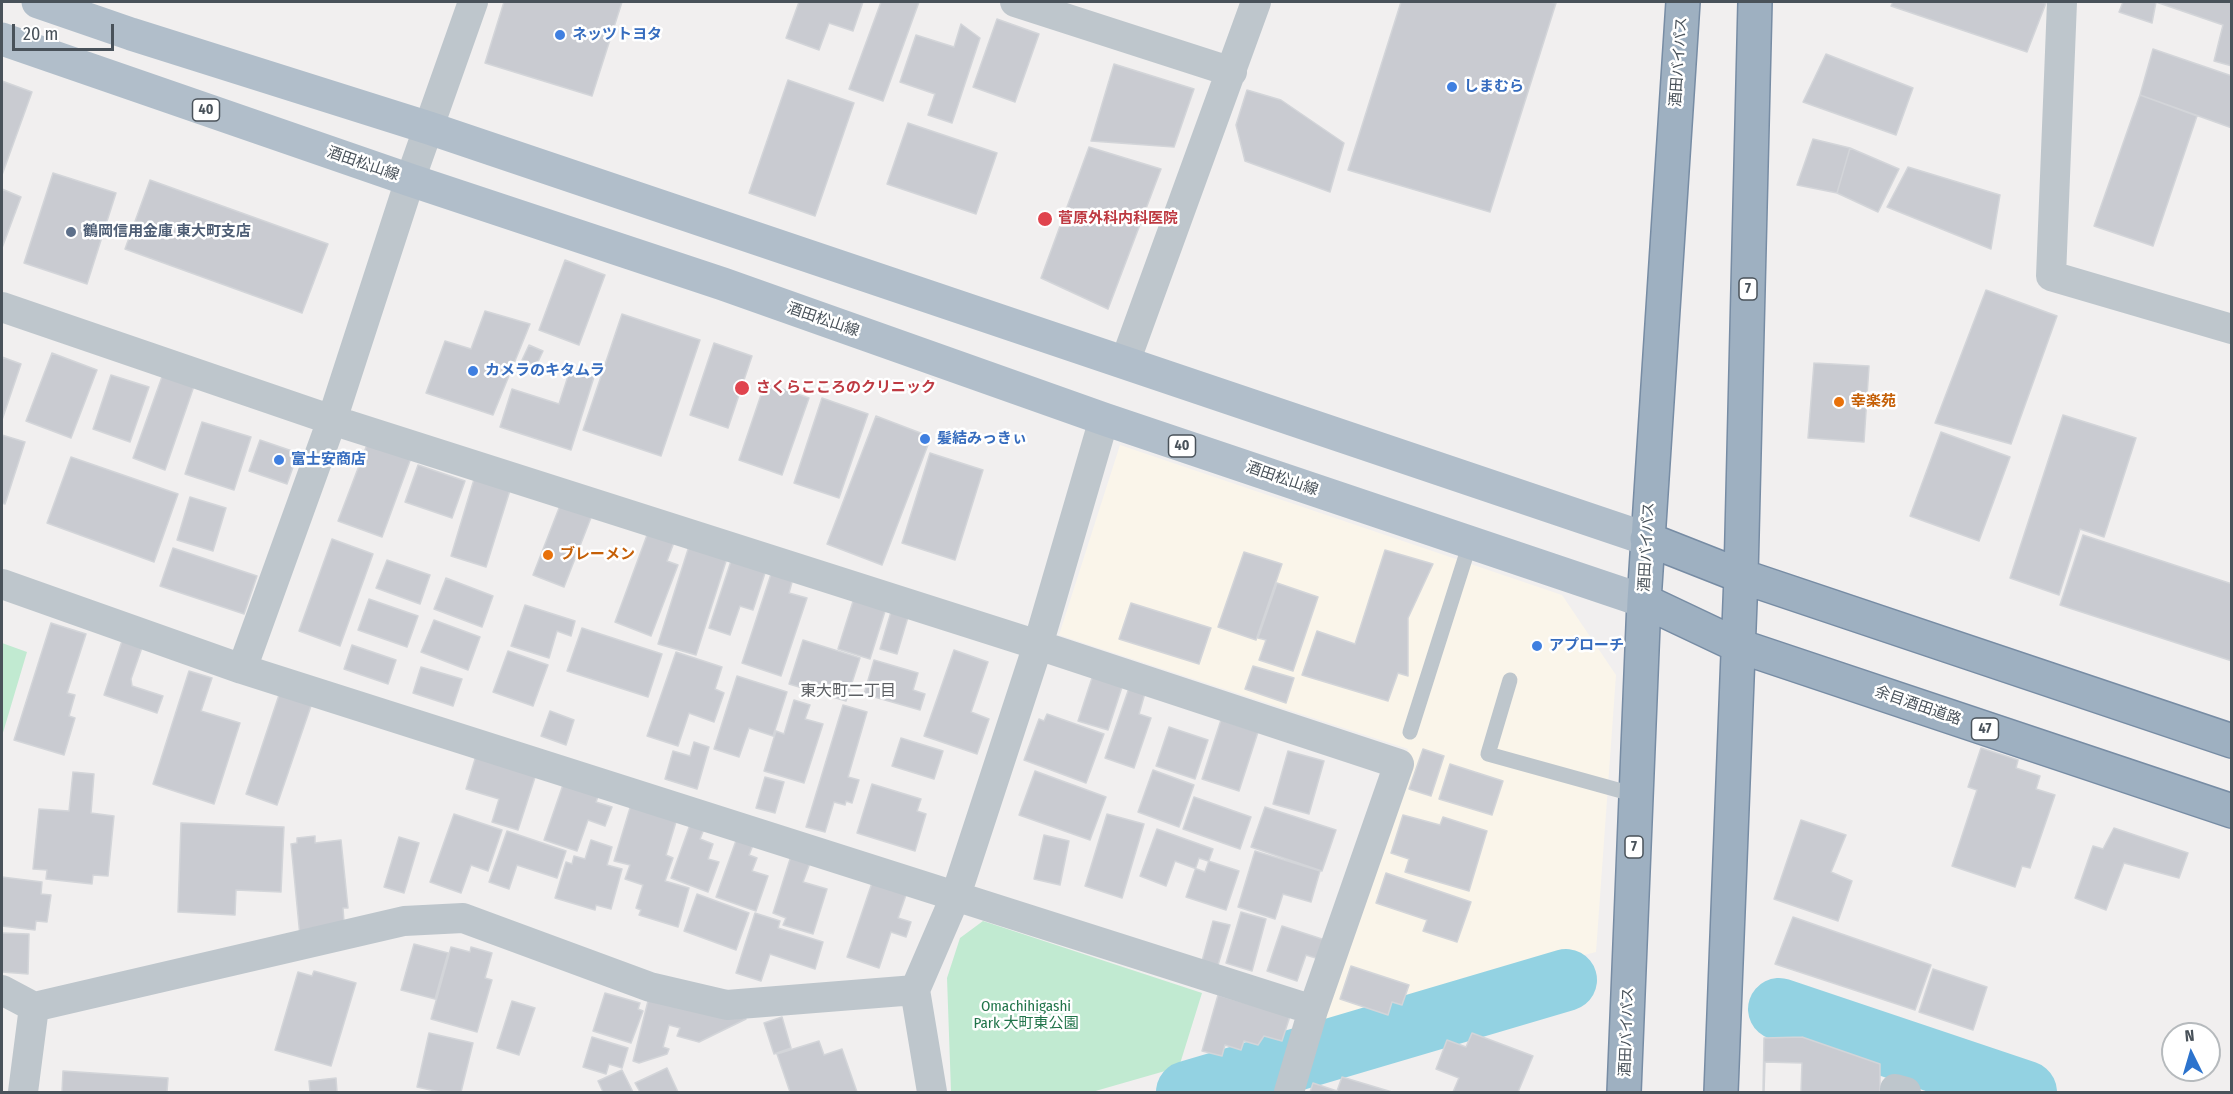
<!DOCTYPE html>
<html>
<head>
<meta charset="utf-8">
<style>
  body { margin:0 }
  #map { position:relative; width:2233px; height:1094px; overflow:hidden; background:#f1efef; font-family:"Fira Sans Condensed",sans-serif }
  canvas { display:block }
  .frame { position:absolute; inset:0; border:3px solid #49525a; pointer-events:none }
  .north { position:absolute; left:2161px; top:1022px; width:60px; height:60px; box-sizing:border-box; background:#fff; border:2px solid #b6babd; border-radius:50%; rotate:355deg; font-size:16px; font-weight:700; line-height:24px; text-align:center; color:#49525a }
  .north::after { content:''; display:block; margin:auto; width:21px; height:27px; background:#2c73cd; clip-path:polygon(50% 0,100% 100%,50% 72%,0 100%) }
  .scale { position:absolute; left:12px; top:24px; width:102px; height:27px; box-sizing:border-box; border:3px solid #49525a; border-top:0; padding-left:8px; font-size:18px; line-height:21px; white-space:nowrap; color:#49525a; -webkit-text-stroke:4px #fff; paint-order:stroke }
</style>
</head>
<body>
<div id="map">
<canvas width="2233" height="1094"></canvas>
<div class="frame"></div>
<div class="north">N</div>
<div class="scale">20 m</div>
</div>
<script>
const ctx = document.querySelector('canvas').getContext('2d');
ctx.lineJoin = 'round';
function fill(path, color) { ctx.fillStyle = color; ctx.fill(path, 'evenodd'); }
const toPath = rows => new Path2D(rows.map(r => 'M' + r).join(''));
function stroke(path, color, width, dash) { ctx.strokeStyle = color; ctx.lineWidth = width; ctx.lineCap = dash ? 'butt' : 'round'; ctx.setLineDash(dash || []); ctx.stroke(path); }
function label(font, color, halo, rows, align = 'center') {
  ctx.font = font + ' "Fira Sans Condensed","Noto Sans JP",sans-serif'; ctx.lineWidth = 5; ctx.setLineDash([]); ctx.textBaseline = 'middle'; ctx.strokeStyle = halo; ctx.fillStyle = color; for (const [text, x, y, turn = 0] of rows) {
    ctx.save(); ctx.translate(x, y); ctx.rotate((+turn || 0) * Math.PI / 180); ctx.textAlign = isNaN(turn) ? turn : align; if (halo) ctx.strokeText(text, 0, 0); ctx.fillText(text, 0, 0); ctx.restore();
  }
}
fill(toPath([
  [1120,445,1562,595,1616,675,1596,952,1324,1021,1408,749,1059,635]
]), '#faf5ea');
fill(toPath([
  [2,643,27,652,2,736],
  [983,921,1202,993,1179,1067,1092,1092,953,1092,951,1091,947,978,960,938]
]), '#c1ead1');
stroke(toPath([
  [1779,1009,2026,1092],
  [1187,1092,1566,980]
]), '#93d2e2', 62);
const building = toPath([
  [504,2,622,2,592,96,485,63,504,2],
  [799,2,863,2,853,31,829,23,819,50,786,38,799,2],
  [881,2,919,2,883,101,849,89,881,2],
  [1401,2,1549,2,1556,3,1490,212,1348,170,1401,2],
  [1893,2,2040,2,2046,3,2027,52,1891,6,1893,2],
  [2123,2,2232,2,2232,66,2214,61,2223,25,2156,2,2152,23,2119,12,2123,2],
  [997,19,1039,34,1015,102,973,87,997,19],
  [961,24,980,38,952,123,928,115,935,94,900,82,916,35,954,47,961,24],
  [2153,49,2232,76,2232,128,2140,95,2153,49],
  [1826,54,1913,88,1896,135,1803,102,1826,54],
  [1114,64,1194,89,1174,147,1091,141,1114,64],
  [788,80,854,103,815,216,749,193,788,80],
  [2,81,32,92,2,175,2,81],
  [1247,90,1281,100,1344,143,1330,192,1245,161,1236,125,1247,90],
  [2140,95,2197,116,2153,246,2094,226,2140,95],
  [908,123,997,153,976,214,887,184,908,123],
  [1813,139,1850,148,1837,193,1797,185,1813,139],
  [1089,147,1161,169,1108,309,1041,278,1089,147],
  [1850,148,1899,169,1878,212,1837,193,1850,148],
  [1908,167,2000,195,1991,249,1887,207,1908,167],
  [53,173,116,193,87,284,24,263,53,173],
  [150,180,328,244,302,313,125,249,150,180],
  [2,189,21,197,2,248,2,189],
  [565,260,605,275,579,345,539,330,565,260],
  [1986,290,2057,316,2011,444,1935,423,1986,290],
  [485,311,530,324,493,415,426,393,445,341,471,349,485,311],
  [622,314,700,340,661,456,583,430,622,314],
  [714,343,752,356,728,428,690,415,714,343],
  [529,345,543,351,536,366,522,360,529,345],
  [52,353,97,370,71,438,26,421,52,353],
  [2,357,21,364,2,420,2,357],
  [1814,363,1869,366,1864,442,1808,438,1814,363],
  [570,370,594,377,571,450,500,427,512,389,559,404,570,370],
  [163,374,194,386,165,470,133,458,163,374],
  [111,375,149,387,130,442,93,429,111,375],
  [765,383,809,398,782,475,739,460,765,383],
  [822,398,868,414,839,498,794,483,822,398],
  [2063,415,2136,438,2104,537,2080,529,2059,595,2010,578,2063,415],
  [876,416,931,437,882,565,827,544,876,416],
  [202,422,251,437,234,490,185,474,202,422],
  [1941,432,2010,457,1979,541,1910,516,1941,432],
  [2,435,25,442,5,504,2,503,2,435],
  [260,440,298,453,287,484,249,471,260,440],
  [368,442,411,458,382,537,338,521,368,442],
  [930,453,983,470,955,560,902,543,930,453],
  [71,457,178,494,154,562,47,523,71,457],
  [418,465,465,481,452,518,405,502,418,465],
  [475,476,511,487,486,567,451,556,475,476],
  [190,497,226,508,213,551,177,540,190,497],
  [561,503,592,515,564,587,533,575,561,503],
  [650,527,676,537,667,561,678,565,651,636,615,622,650,527],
  [2083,535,2232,584,2232,661,2060,605,2083,535],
  [332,539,373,554,340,646,299,631,332,539],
  [690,543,728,555,696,655,658,644,690,543],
  [173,548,257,576,244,614,160,586,173,548],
  [1385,550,1433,564,1408,618,1408,676,1398,673,1388,701,1302,675,1317,631,1355,644,1385,550],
  [1244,552,1282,564,1256,640,1218,627,1244,552],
  [732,558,766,570,753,610,740,606,730,635,709,628,732,558],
  [387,560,430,575,420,604,376,588,387,560],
  [773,568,794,575,789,593,807,598,781,676,742,663,773,568],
  [446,578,493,596,482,627,434,609,446,578],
  [1277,583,1318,597,1293,671,1259,660,1266,640,1258,638,1277,583],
  [855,595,887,605,870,659,838,649,855,595],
  [369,599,418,616,407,647,358,630,369,599],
  [1131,603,1211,628,1199,664,1119,639,1131,603],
  [525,605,575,621,571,636,557,631,549,658,511,646,525,605],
  [891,612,908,617,897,654,880,649,891,612],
  [434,620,480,637,468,670,421,652,434,620],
  [51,623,86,634,67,693,75,695,69,716,75,718,64,755,14,740,51,623],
  [582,628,662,654,648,697,567,671,582,628],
  [125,632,145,639,131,679,132,686,163,696,157,713,104,695,125,632],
  [803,640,860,658,846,701,789,684,803,640],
  [352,645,396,660,388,684,344,669,352,645],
  [954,650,988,662,971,712,989,719,977,754,924,736,954,650],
  [508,651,548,665,533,706,493,692,508,651],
  [676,652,722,667,715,689,724,693,714,722,689,713,678,746,647,736,676,652],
  [874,660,918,673,913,690,925,694,920,710,864,694,874,660],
  [1253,666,1294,678,1286,703,1245,689,1253,666],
  [421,667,462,679,453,706,413,693,421,667],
  [189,671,212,678,201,711,240,723,214,804,153,784,189,671],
  [1093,675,1123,684,1108,730,1078,721,1093,675],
  [737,676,787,692,773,736,749,728,739,757,714,749,737,676],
  [1129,688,1145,693,1139,714,1151,718,1134,768,1105,758,1129,688],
  [281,689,313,700,277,805,246,794,281,689],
  [794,700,810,705,805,719,823,724,804,783,764,771,776,731,784,734,794,700],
  [843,705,867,712,848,777,859,780,852,803,846,801,845,805,834,802,825,832,806,827,843,705],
  [550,711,574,720,566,745,541,736,550,711],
  [1047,714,1104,734,1086,783,1024,760,1039,719,1044,721,1047,714],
  [1221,720,1258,732,1239,791,1202,779,1221,720],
  [1169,727,1208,740,1195,779,1156,766,1169,727],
  [901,738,943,751,934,779,892,766,901,738],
  [694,742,709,747,697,789,665,779,673,751,690,756,694,742],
  [1981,748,2018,760,2016,768,2040,776,2036,789,2055,795,2030,868,2022,866,2015,887,1952,866,1977,790,1968,787,1981,748],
  [478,749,538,768,518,830,492,822,499,799,466,789,478,749],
  [1423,749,1444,756,1431,796,1409,789,1423,749],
  [1288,751,1324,761,1309,814,1273,804,1288,751],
  [1450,764,1503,781,1492,815,1439,799,1450,764],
  [1153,770,1194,785,1179,827,1138,812,1153,770],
  [1035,771,1106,797,1090,840,1019,815,1035,771],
  [73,772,94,774,91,813,114,816,108,876,93,875,92,884,46,879,47,870,33,869,39,809,69,811,73,772],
  [566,776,601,788,596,802,612,807,605,826,588,820,577,851,544,840,566,776],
  [765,777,784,782,775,813,756,808,765,777],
  [872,784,921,799,917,811,926,814,915,851,857,833,872,784],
  [1194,797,1251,817,1240,849,1183,829,1194,797],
  [633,798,679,812,666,855,673,858,665,881,689,888,678,927,639,915,641,910,636,908,643,885,625,879,630,865,614,861,633,798],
  [1265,807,1336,830,1322,871,1251,847,1265,807],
  [454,814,502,830,488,871,471,865,461,893,430,882,454,814],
  [1107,814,1144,824,1122,898,1085,886,1107,814],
  [1403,815,1440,825,1443,817,1487,831,1469,891,1405,872,1409,859,1391,853,1403,815],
  [692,819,706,824,700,839,713,844,708,859,719,862,708,892,671,878,692,819],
  [1801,820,1846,835,1831,872,1852,881,1838,921,1774,899,1801,820],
  [181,823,284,827,281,892,236,890,235,915,178,912,181,823],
  [2114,828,2188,853,2179,878,2124,863,2106,910,2075,898,2093,846,2103,849,2114,828],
  [1157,829,1213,849,1205,872,1175,861,1166,886,1140,876,1157,829],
  [507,831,566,851,557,878,517,865,509,889,489,882,507,831],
  [738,835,755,840,749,855,757,858,752,871,768,876,756,911,716,897,738,835],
  [1044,835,1069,841,1060,885,1034,879,1044,835],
  [315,836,315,843,341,840,348,908,343,908,344,922,300,936,291,844,297,843,297,838,315,836],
  [399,837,419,843,404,893,384,887,399,837],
  [591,840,612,847,607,865,622,869,611,909,596,905,595,910,555,898,566,862,572,864,574,856,585,859,591,840],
  [1255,851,1320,871,1311,902,1283,894,1275,919,1238,907,1255,851],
  [791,856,810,863,803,882,827,889,813,934,783,925,786,918,773,913,791,856],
  [1199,858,1239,871,1226,910,1186,897,1199,858],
  [1386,873,1471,902,1457,942,1423,931,1427,920,1376,903,1386,873],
  [2,877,42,882,41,894,51,895,47,922,36,921,35,930,2,926,2,877],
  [873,880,907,892,898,918,911,922,906,937,891,932,879,968,847,957,873,880],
  [697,894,749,913,736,950,684,931,697,894],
  [1241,912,1266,919,1252,971,1226,963,1241,912],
  [755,913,780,921,778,928,823,942,815,969,770,954,761,981,736,973,755,913],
  [1793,917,1931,965,1915,1010,1775,964,1793,917],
  [1213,921,1230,925,1218,965,1202,961,1213,921],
  [1282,926,1325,940,1319,959,1306,955,1297,981,1267,971,1282,926],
  [2,933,29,934,28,974,2,972,2,933],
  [414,944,448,953,435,999,401,990,414,944],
  [451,947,470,952,471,947,492,953,485,978,492,980,477,1032,431,1019,451,947],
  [1351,966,1409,985,1402,1005,1392,1002,1388,1015,1340,999,1351,966],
  [1933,969,1987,987,1973,1030,1919,1012,1933,969],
  [314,971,356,983,331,1066,275,1050,298,972,312,976,314,971],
  [651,989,694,1006,746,1019,699,1042,677,1036,680,1028,669,1025,663,1047,669,1049,667,1054,639,1063,633,1061,651,989],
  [605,993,640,1003,638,1009,643,1011,631,1043,593,1031,605,993],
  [1218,995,1290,1016,1282,1041,1264,1036,1258,1045,1244,1041,1241,1050,1225,1045,1222,1056,1202,1051,1218,995],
  [512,1001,535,1008,519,1055,497,1048,512,1001],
  [782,1017,791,1048,774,1054,764,1023,782,1017],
  [429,1033,473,1043,461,1092,440,1092,417,1087,429,1033],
  [1472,1033,1533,1056,1518,1092,1453,1092,1459,1078,1436,1069,1447,1040,1466,1047,1472,1033],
  [592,1037,628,1048,622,1068,609,1064,606,1074,583,1067,592,1037],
  [1802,1037,1880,1064,1880,1092,1763,1092,1764,1038,1802,1037],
  [819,1041,824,1055,842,1049,857,1092,790,1092,777,1054,819,1041],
  [1765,1062,1802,1063,1801,1092,1764,1092,1765,1062],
  [667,1068,678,1092,640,1092,635,1083,667,1068],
  [622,1070,633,1092,603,1092,598,1081,622,1070],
  [63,1071,168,1078,167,1092,62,1092,63,1071],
  [1342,1077,1392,1092,1310,1092,1313,1083,1337,1091,1342,1077],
  [336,1078,337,1092,310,1092,309,1081,336,1078]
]);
fill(building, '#c9cbd1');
stroke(building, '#d3d5d9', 1.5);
const trunk = toPath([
  [1647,539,1741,576,2232,741],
  [1644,601,1739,646,2232,811],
  [1624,1092,1644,601,1683,2],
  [1721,1092,1741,576,1755,2]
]);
stroke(trunk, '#778ca4', 36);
stroke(toPath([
  [1510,680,1488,754,1636,795],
  [1410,732,1470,543]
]), '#bec6cc', 15);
stroke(toPath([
  [1015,2,1232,72],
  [2062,2,2051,276,2232,329],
  [2,307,332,420,1038,645,1399,764,1313,1010,1289,1092],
  [1125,362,1256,2],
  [2,584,242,669,1313,1010],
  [242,669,332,420,410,180,473,2],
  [2,990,34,1007,404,921,463,918,650,987,727,1005,915,990],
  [23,1092,34,1007],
  [932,1092,915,990,956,895,1038,645,1104,419],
  [1895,1092,1895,1089,1906,1092]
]), '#bec6cc', 30);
stroke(toPath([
  [38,2,131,34,429,128,1647,539],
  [2,39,410,180,723,284,1104,419,1644,601]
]), '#b1beca', 33);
stroke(trunk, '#9eb0c1', 33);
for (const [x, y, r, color] of [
  [560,35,6,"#3f7fe0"],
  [1452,87,6,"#3f7fe0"],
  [1045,219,8,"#e0444e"],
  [71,232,6,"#5c6f8a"],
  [473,371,6,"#3f7fe0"],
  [742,388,8,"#e0444e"],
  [1839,402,6,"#e8710a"],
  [925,439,6,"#3f7fe0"],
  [279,460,6,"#3f7fe0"],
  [548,555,6,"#e8710a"],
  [1537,646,6,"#3f7fe0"]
]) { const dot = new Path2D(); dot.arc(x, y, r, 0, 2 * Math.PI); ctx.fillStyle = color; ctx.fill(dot); stroke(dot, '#fff', 2); }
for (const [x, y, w] of [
  [206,110,27],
  [1748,289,18],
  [1182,446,27],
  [1985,729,27],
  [1634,847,18]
]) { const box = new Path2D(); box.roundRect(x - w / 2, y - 11, w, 22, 4.5); ctx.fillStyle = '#fff'; ctx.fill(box); stroke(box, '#49525a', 1.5); }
label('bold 14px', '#49525a', null, [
  ["40",206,110],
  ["7",1748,289],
  ["40",1182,446],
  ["47",1985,729],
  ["7",1634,847]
]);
label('bold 15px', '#366cbe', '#fff', [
  ["ネッツトヨタ",572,35],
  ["しまむら",1464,87],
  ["カメラのキタムラ",485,371],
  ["髪結みっきぃ",937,439],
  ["富士安商店",291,460],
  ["アプローチ",1549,646]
], 'left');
label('15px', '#49525a', '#fff', [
  ["酒田バイパス",1679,62,-86],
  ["酒田松山線",363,164,19],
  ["酒田松山線",823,320,19],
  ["酒田松山線",1282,479,19],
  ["酒田バイパス",1647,547,-87],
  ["余目酒田道路",1918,706,19],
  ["酒田バイパス",1627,1032,-88]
]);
label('bold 15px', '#be3a42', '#fff', [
  ["菅原外科内科医院",1058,219],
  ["さくらこころのクリニック",756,388]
], 'left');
label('bold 15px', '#4e5e75', '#fff', [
  ["鶴岡信用金庫 東大町支店",83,232]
], 'left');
label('bold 15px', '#c56008', '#fff', [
  ["幸楽苑",1851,402],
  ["ブレーメン",560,555]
], 'left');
label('15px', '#21744a', '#fff', [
  ["Omachihigashi",1026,1007],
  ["Park 大町東公園",1026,1024]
]);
label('16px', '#5c5f63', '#fff', [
  ["東大町二丁目",848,692]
]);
</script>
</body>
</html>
